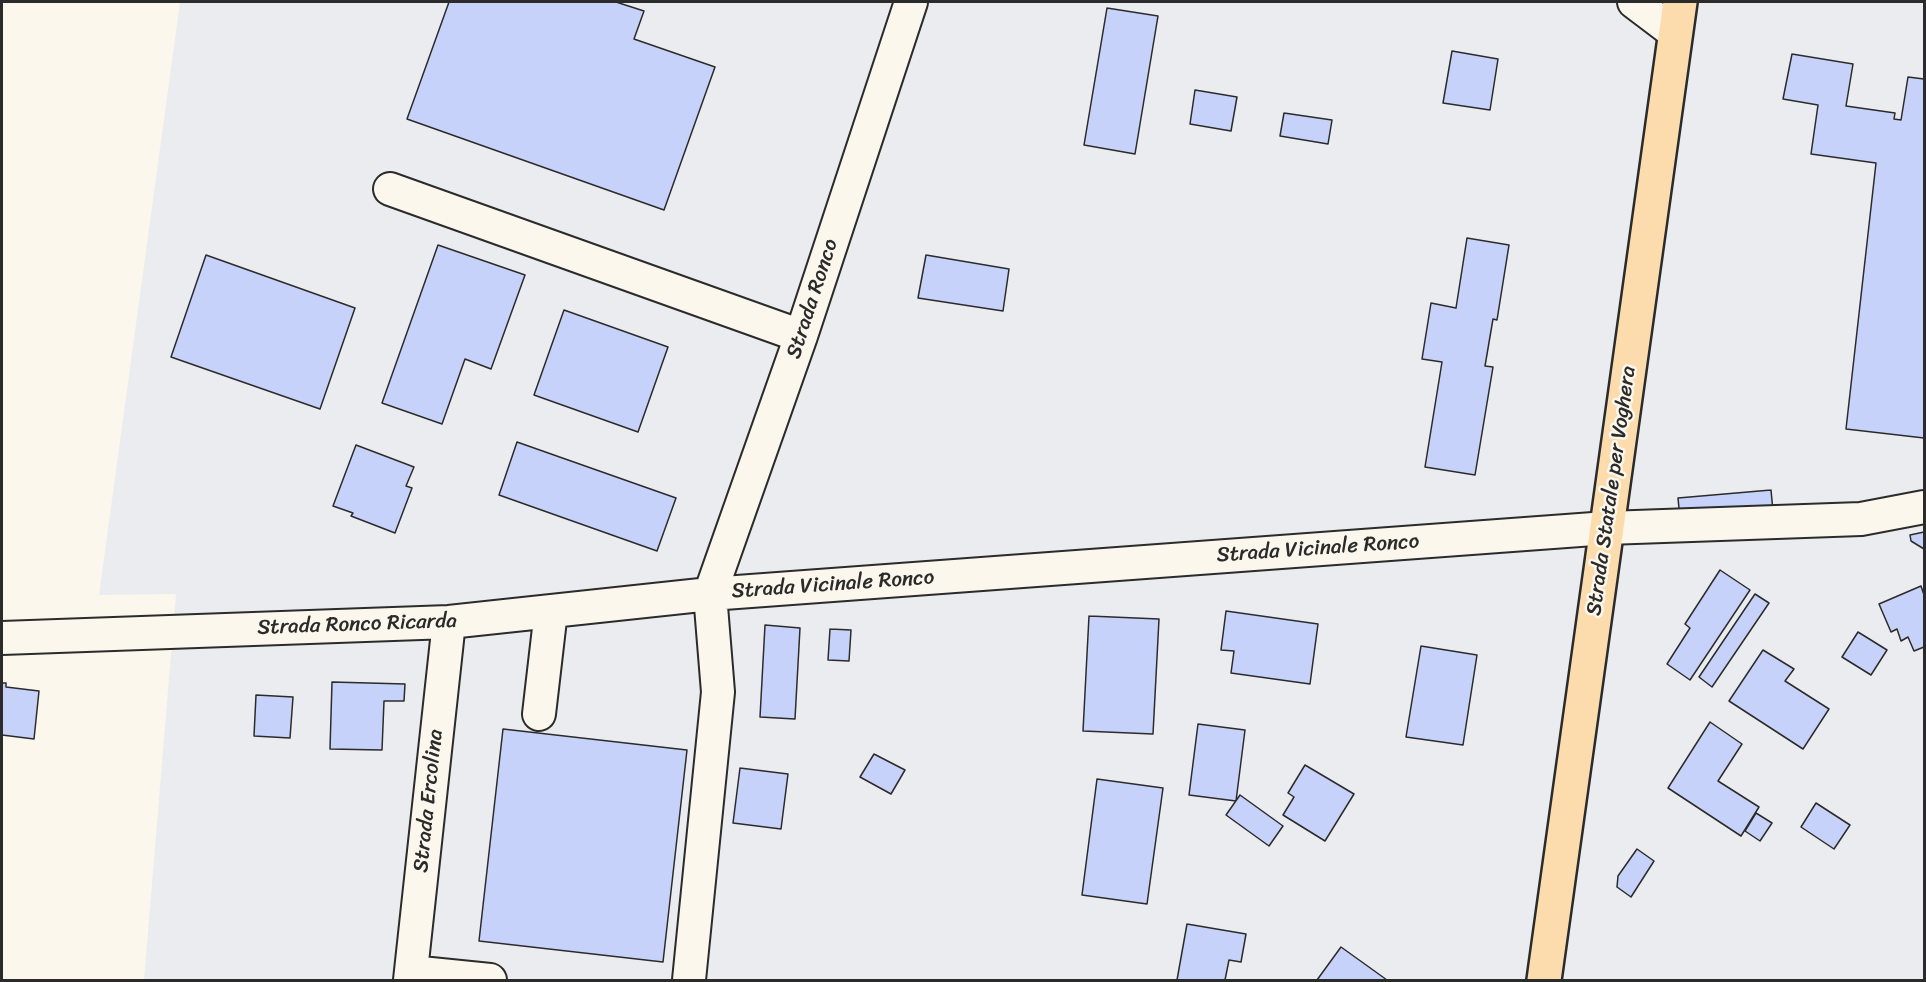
<!DOCTYPE html>
<html>
<head>
<meta charset="utf-8">
<style>
  body { margin:0 }
  #map { position:relative; width:1926px; height:982px; overflow:hidden; background:#fbf7ec; font-family:Sriracha,sans-serif }
  canvas { display:block }
  .frame { position:absolute; inset:0; border:3px solid #2b2b2b; pointer-events:none }
</style>
</head>
<body>
<div id="map">
<canvas width="1926" height="982"></canvas>
<div class="frame"></div>
</div>
<script>
const ctx = document.querySelector('canvas').getContext('2d');
ctx.lineJoin = 'round';
function fill(path, color) { ctx.fillStyle = color; ctx.fill(path, 'evenodd'); }
const toPath = rows => new Path2D(rows.map(r => 'M' + r).join(''));
function stroke(path, color, width, dash) { ctx.strokeStyle = color; ctx.lineWidth = width; ctx.lineCap = dash ? 'butt' : 'round'; ctx.setLineDash(dash || []); ctx.stroke(path); }
function label(font, color, halo, rows, align = 'center') {
  ctx.font = font + ' Sriracha,sans-serif'; ctx.lineWidth = 5; ctx.setLineDash([]); ctx.textBaseline = 'middle'; ctx.strokeStyle = halo; ctx.fillStyle = color; for (const [text, x, y, turn = 0] of rows) {
    ctx.save(); ctx.translate(x, y); ctx.rotate((+turn || 0) * Math.PI / 180); ctx.textAlign = isNaN(turn) ? turn : align; if (halo) ctx.strokeText(text, 0, 0); ctx.fillText(text, 0, 0); ctx.restore();
  }
}
fill(toPath([
  [180,2,1924,2,1924,980,144,980,176,594,99,595]
]), '#ebecf0');
const building = toPath([
  [449,2,616,2,644,11,634,39,715,67,664,210,407,119,449,2],
  [1107,8,1158,16,1135,154,1084,145,1107,8],
  [1452,51,1498,59,1490,110,1443,103,1452,51],
  [1792,54,1853,64,1846,106,1895,113,1894,119,1901,120,1908,77,1924,79,1924,438,1846,429,1876,163,1811,154,1818,105,1783,99,1792,54],
  [1195,90,1237,97,1231,131,1190,124,1195,90],
  [1284,113,1332,120,1328,144,1280,136,1284,113],
  [1467,238,1509,245,1497,320,1493,319,1485,366,1493,367,1475,475,1425,467,1442,362,1422,359,1431,303,1456,308,1467,238],
  [438,245,525,275,491,369,465,359,442,424,382,403,438,245],
  [206,255,355,308,320,409,171,357,206,255],
  [926,255,1009,269,1003,311,918,298,926,255],
  [564,310,668,347,638,432,534,395,564,310],
  [517,442,676,498,657,551,499,495,517,442],
  [356,445,414,467,406,486,412,488,395,533,351,516,353,513,333,506,356,445],
  [1771,490,1773,511,1680,519,1678,498,1771,490],
  [1924,532,1924,549,1911,541,1910,535,1924,532],
  [1720,570,1750,590,1690,680,1667,664,1690,628,1685,624,1720,570],
  [1921,586,1924,595,1924,647,1914,651,1908,637,1901,641,1897,629,1891,632,1879,604,1921,586],
  [1755,594,1769,603,1712,687,1699,677,1755,594],
  [1226,611,1318,624,1310,684,1231,673,1234,651,1221,650,1226,611],
  [1089,616,1159,619,1153,734,1083,731,1089,616],
  [765,625,800,628,795,719,760,717,765,625],
  [830,629,851,630,849,661,828,660,830,629],
  [1858,632,1887,650,1871,675,1842,657,1858,632],
  [1421,646,1477,655,1463,745,1406,737,1421,646],
  [1763,650,1794,669,1785,681,1829,709,1803,749,1729,701,1763,650],
  [332,682,405,684,404,701,384,701,382,750,330,749,332,682],
  [2,683,6,683,6,687,39,691,34,739,2,735,2,683],
  [256,695,293,697,290,738,254,736,256,695],
  [1710,722,1742,744,1718,781,1759,807,1741,836,1668,788,1710,722],
  [1198,724,1245,730,1236,801,1189,795,1198,724],
  [503,729,687,750,663,962,479,941,503,729],
  [874,754,905,770,891,794,860,777,874,754],
  [1305,765,1354,794,1325,841,1283,815,1294,797,1288,793,1305,765],
  [740,768,788,774,781,829,733,823,740,768],
  [1097,779,1163,788,1147,904,1082,895,1097,779],
  [1240,795,1283,826,1269,846,1226,815,1240,795],
  [1816,803,1850,825,1834,849,1801,827,1816,803],
  [1756,813,1772,823,1760,841,1745,831,1756,813],
  [1637,849,1654,861,1631,897,1617,887,1618,876,1637,849],
  [1187,924,1246,934,1241,962,1229,960,1225,980,1177,980,1187,924],
  [1341,947,1387,980,1317,980,1341,947]
]);
fill(building, '#c7d2fa');
stroke(building, '#2b2b2b', 1.5);
const minor = toPath([
  [1634,2,1675,33],
  [390,189,801,336],
  [2,638,449,622,710,594,1607,528,1861,519,1924,507],
  [539,714,551,611],
  [411,972,490,980],
  [410,980,449,622],
  [689,980,718,692,710,594,801,336,911,2]
]);
const major = toPath([
  [1544,980,1680,2]
]);
stroke(minor, '#2b2b2b', 36);
stroke(major, '#2b2b2b', 38);
stroke(minor, '#fbf7ec', 32);
stroke(major, '#fcdcac', 33);
label('21px', '#2b2b2b', '#fbf7ec', [
  ["Strada Ronco",813,299,-72],
  ["Strada Statale per Voghera",1612,491,-82],
  ["Strada Vicinale Ronco",1318,549,-4],
  ["Strada Vicinale Ronco",833,585,-4],
  ["Strada Ronco Ricarda",357,625,-2],
  ["Strada Ercolina",429,801,-84]
]);
</script>
</body>
</html>
